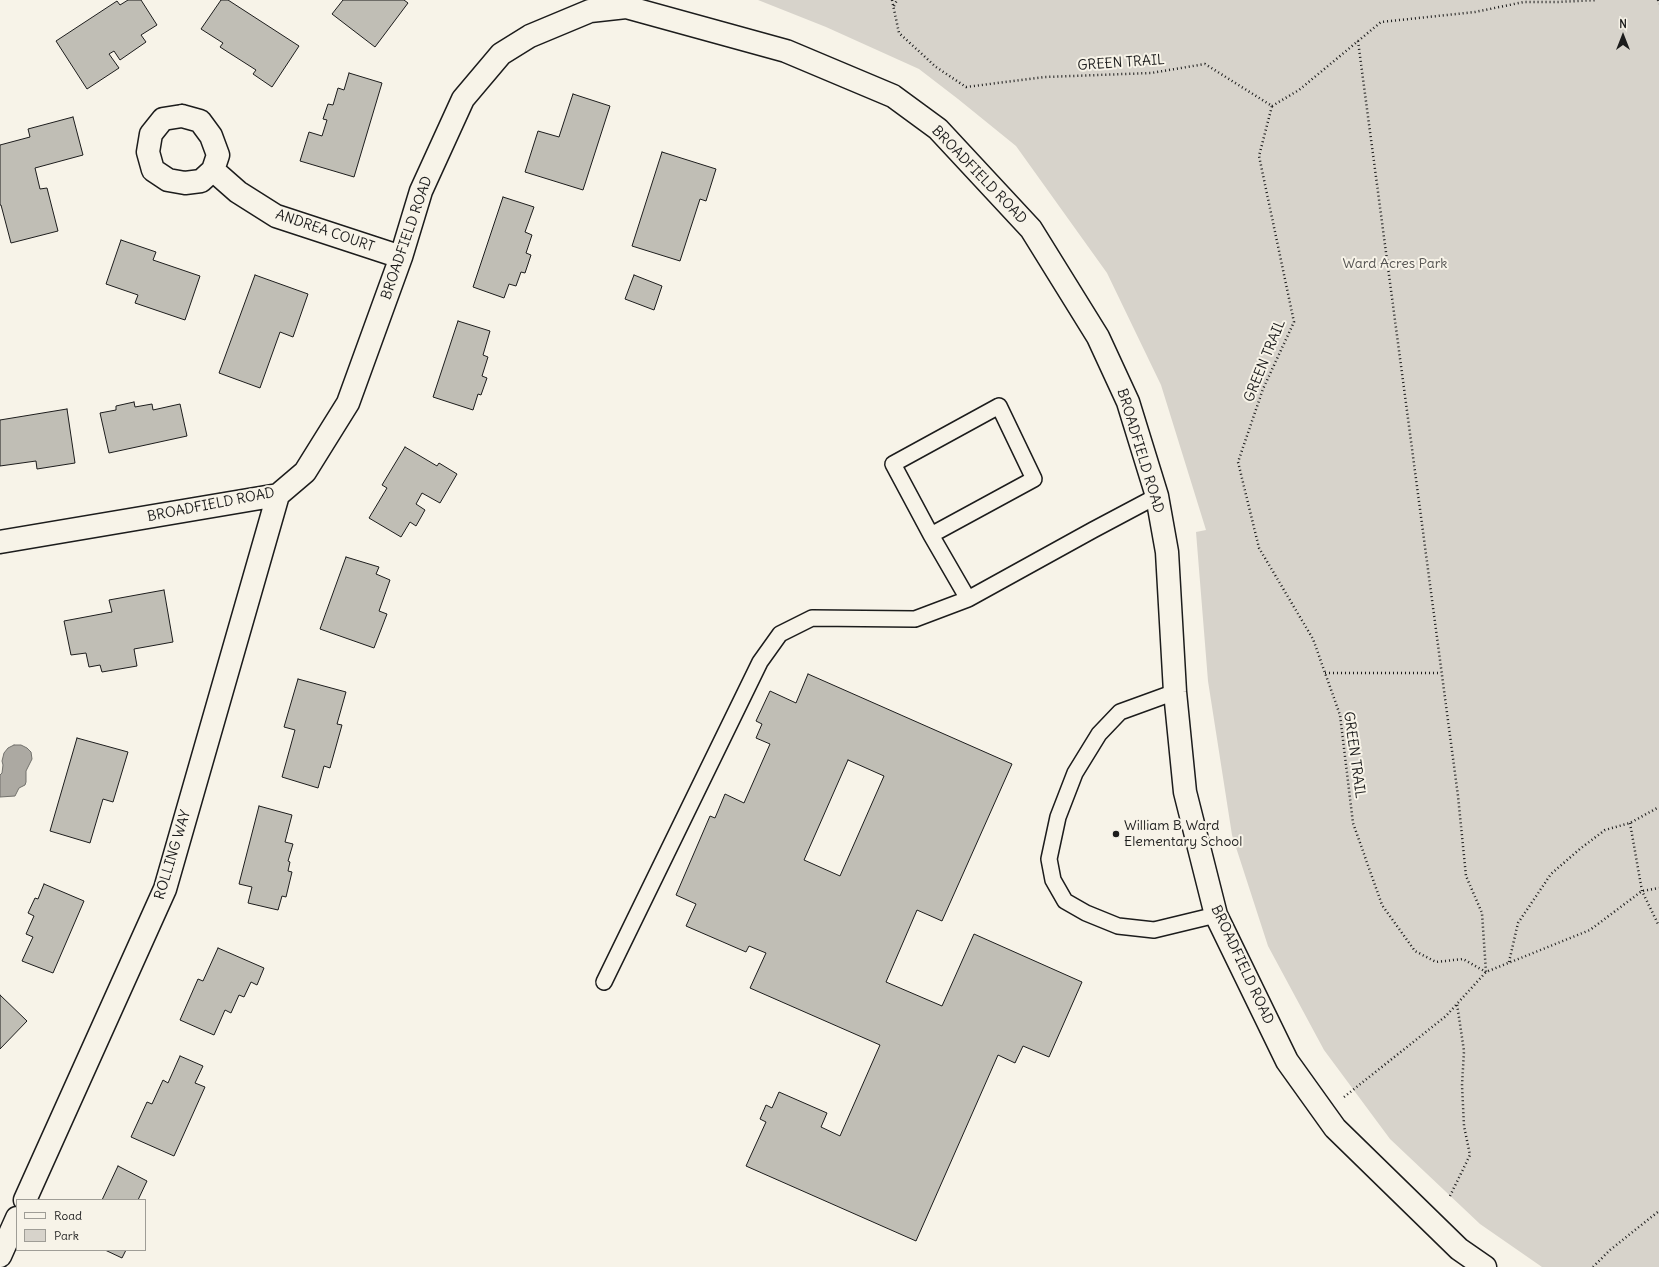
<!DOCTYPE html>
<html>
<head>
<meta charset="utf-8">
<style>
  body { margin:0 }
  #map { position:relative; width:1659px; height:1267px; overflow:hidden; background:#f7f3e8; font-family:Delius,sans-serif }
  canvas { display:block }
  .legend { position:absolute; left:16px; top:1199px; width:130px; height:52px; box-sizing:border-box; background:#f7f3e8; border:1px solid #9f9d96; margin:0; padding:5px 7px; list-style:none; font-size:12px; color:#1c1c1c }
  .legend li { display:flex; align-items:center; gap:8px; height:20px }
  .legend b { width:20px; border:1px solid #9f9d96 }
  .north { position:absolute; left:1603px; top:16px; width:40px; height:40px; -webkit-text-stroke:3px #f7f3e8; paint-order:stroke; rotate:0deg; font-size:11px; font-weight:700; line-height:16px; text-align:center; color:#1c1c1c }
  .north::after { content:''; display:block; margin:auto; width:14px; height:18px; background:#1c1c1c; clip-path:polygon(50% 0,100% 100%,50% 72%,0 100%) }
</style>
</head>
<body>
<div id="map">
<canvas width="1659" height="1267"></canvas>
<ul class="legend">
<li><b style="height:5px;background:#f7f3e8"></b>Road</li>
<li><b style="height:11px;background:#d7d3cb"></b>Park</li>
</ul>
<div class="north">N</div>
</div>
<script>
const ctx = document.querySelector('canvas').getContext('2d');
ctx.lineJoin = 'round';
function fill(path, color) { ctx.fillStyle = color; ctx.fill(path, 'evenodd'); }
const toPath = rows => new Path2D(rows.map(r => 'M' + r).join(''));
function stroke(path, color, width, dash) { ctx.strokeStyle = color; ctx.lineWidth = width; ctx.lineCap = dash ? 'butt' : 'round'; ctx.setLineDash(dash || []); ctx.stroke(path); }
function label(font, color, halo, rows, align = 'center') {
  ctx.font = font + ' Delius,sans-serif'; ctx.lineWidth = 4; ctx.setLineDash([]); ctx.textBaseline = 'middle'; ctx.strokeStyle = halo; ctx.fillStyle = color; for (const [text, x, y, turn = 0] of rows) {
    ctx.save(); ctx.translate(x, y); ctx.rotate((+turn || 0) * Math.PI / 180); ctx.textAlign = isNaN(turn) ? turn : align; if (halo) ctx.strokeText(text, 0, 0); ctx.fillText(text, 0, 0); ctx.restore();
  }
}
fill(toPath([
  [758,0,1659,0,1659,1267,1542,1267,1480,1224,1390,1139,1324,1050,1268,946,1232,835,1208,681,1196,532,1206,530,1161,385,1107,273,1016,146,958,99,919,69,826,27]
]), '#d7d3cb');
const water = toPath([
  [14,745,21,745,27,748,31,752,32,759,26,771,26,782,25,785,19,788,15,796,0,797,0,775,2,773,3,765,2,761,4,753,8,748,14,745]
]);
fill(water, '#aca9a2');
stroke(water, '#72716c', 1);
const building = toPath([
  [128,0,141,0,157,25,141,35,146,42,120,60,114,51,109,54,119,68,87,89,56,41,117,1,120,5,128,0],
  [221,0,228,0,299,46,272,87,253,74,256,70,220,47,223,43,201,29,221,0],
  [343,0,404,0,408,3,375,47,332,14,343,0],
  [349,73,382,83,354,177,300,161,309,132,322,136,327,120,323,119,328,104,333,105,338,88,344,90,349,73],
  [573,94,610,106,583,190,525,172,538,131,559,137,573,94],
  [73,117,83,155,35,168,40,189,47,188,58,231,11,243,1,205,0,205,0,145,30,137,28,129,73,117],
  [662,152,716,169,706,201,700,199,680,261,632,246,662,152],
  [503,197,534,207,525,232,532,235,526,253,531,255,525,273,521,272,516,286,509,284,504,298,473,287,503,197],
  [121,240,156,252,153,260,200,276,185,320,135,303,138,295,106,284,121,240],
  [255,275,308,294,293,337,280,332,260,388,219,373,255,275],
  [634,275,662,286,654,310,625,299,634,275],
  [458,321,490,331,483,355,488,357,482,376,487,378,481,395,478,394,473,410,433,397,458,321],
  [134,402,135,407,152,404,153,410,180,404,187,436,109,453,100,413,116,410,116,406,134,402],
  [67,409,75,463,37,469,36,461,0,466,0,420,67,409],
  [405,447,437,466,439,463,457,474,440,503,422,493,416,504,425,510,416,526,410,522,401,537,369,518,387,488,382,485,405,447],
  [346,557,379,567,376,574,390,580,379,611,387,614,374,648,320,629,346,557],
  [164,590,173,642,134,649,137,666,102,672,100,665,89,667,86,653,71,655,64,621,112,612,109,600,164,590],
  [808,674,1012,764,942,921,917,910,886,982,942,1006,974,934,1082,982,1049,1057,1023,1046,1015,1063,998,1055,916,1241,746,1166,766,1122,760,1119,766,1105,772,1108,779,1092,827,1113,821,1127,840,1136,880,1045,750,988,766,953,749,946,746,952,686,926,696,904,676,895,710,816,715,818,725,794,744,803,770,744,756,738,762,724,756,721,770,691,796,703,808,674],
  [848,760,884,776,840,876,804,860,848,760],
  [298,679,346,692,337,724,342,725,330,768,324,766,318,788,282,777,295,730,284,727,298,679],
  [77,738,128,752,113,802,103,799,90,843,50,831,77,738],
  [259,806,292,815,285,842,293,844,288,861,290,862,288,871,292,872,286,897,282,896,278,910,248,903,252,887,239,884,259,806],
  [44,884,84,901,53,973,22,961,33,937,26,934,34,916,28,913,35,898,38,899,44,884],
  [218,948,264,968,257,985,251,982,244,997,239,995,231,1013,225,1010,214,1035,180,1020,198,979,203,981,218,948],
  [0,995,27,1021,0,1049,0,995],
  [180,1056,203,1066,195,1083,205,1087,174,1156,131,1137,147,1102,152,1104,163,1080,168,1083,180,1056],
  [118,1166,147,1181,138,1200,102,1200,118,1166],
  [105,1250,126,1250,122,1258,105,1250]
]);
fill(building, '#c0beb5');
stroke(building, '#1c1c1c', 1);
const service = toPath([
  [931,535,1034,479,999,406,893,464,931,535,968,599,1093,530,1157,496],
  [1175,692,1120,712,1099,734,1075,773,1058,817,1049,859,1053,880,1065,901,1086,913,1118,926,1154,930,1216,915],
  [604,982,760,662,780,634,812,618,915,619,968,599]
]);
const minor = toPath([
  [182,116,200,121,211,136,218,155,213,170,201,181,185,183,168,180,153,170,148,152,151,134,163,119,182,116],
  [213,170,238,192,276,216,401,257],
  [0,542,278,495,305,472,348,403,401,257,421,191,463,99,501,54,530,36,590,11,626,7,786,51,893,96,938,129,1031,229,1098,337,1128,402,1157,496,1167,552,1175,692,1185,792,1216,915,1287,1061,1335,1128,1459,1249,1485,1267],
  [25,1200,165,889,278,495],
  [0,1256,17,1218]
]);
stroke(service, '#1c1c1c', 18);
stroke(minor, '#1c1c1c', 25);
stroke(toPath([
  [892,0,899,33,936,67,966,87,1045,77,1151,73,1205,64,1272,106,1259,156,1294,322,1263,389,1238,462,1259,548,1313,639,1340,715,1353,823,1382,905,1415,951,1436,962,1463,959,1486,972],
  [1658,0,1659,4],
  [894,6,897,0],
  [1358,41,1458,796,1466,876,1482,913,1486,972],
  [1272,106,1299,90,1381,22,1475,12,1524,2,1558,2,1597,0],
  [1325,673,1441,673],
  [1630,823,1642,891,1659,926],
  [1509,962,1518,923,1551,874,1581,848,1605,830,1630,823,1659,807],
  [1344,1097,1446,1016,1486,972,1590,930,1642,891,1659,888],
  [1450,1196,1470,1155,1464,1126,1462,1085,1464,1051,1457,1004],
  [1593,1267,1610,1250,1659,1211]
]), '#1c1c1c', 2.5, [1, 3]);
stroke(service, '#f7f3e8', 15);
stroke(minor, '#f7f3e8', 22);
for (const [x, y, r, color] of [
  [1116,834,4,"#1c1c1c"]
]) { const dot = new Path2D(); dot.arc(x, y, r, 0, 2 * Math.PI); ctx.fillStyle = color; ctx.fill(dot); stroke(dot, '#f7f3e8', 1.5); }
label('14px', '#1c1c1c', '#f7f3e8', [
  ["GREEN TRAIL",1121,63,-4],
  ["BROADFIELD ROAD",979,175,46],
  ["ANDREA COURT",325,231,19],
  ["BROADFIELD ROAD",407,238,-71],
  ["GREEN TRAIL",1265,361,-68],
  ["BROADFIELD ROAD",1140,451,73],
  ["BROADFIELD ROAD",211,505,-11],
  ["GREEN TRAIL",1354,755,82],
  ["ROLLING WAY",173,855,-73],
  ["BROADFIELD ROAD",1242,965,65]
]);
label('14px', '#545351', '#f7f3e8', [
  ["Ward Acres Park",1395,264]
]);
label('14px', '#1c1c1c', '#f7f3e8', [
  ["William B Ward",1124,826],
  ["Elementary School",1124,842]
], 'left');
</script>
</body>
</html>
